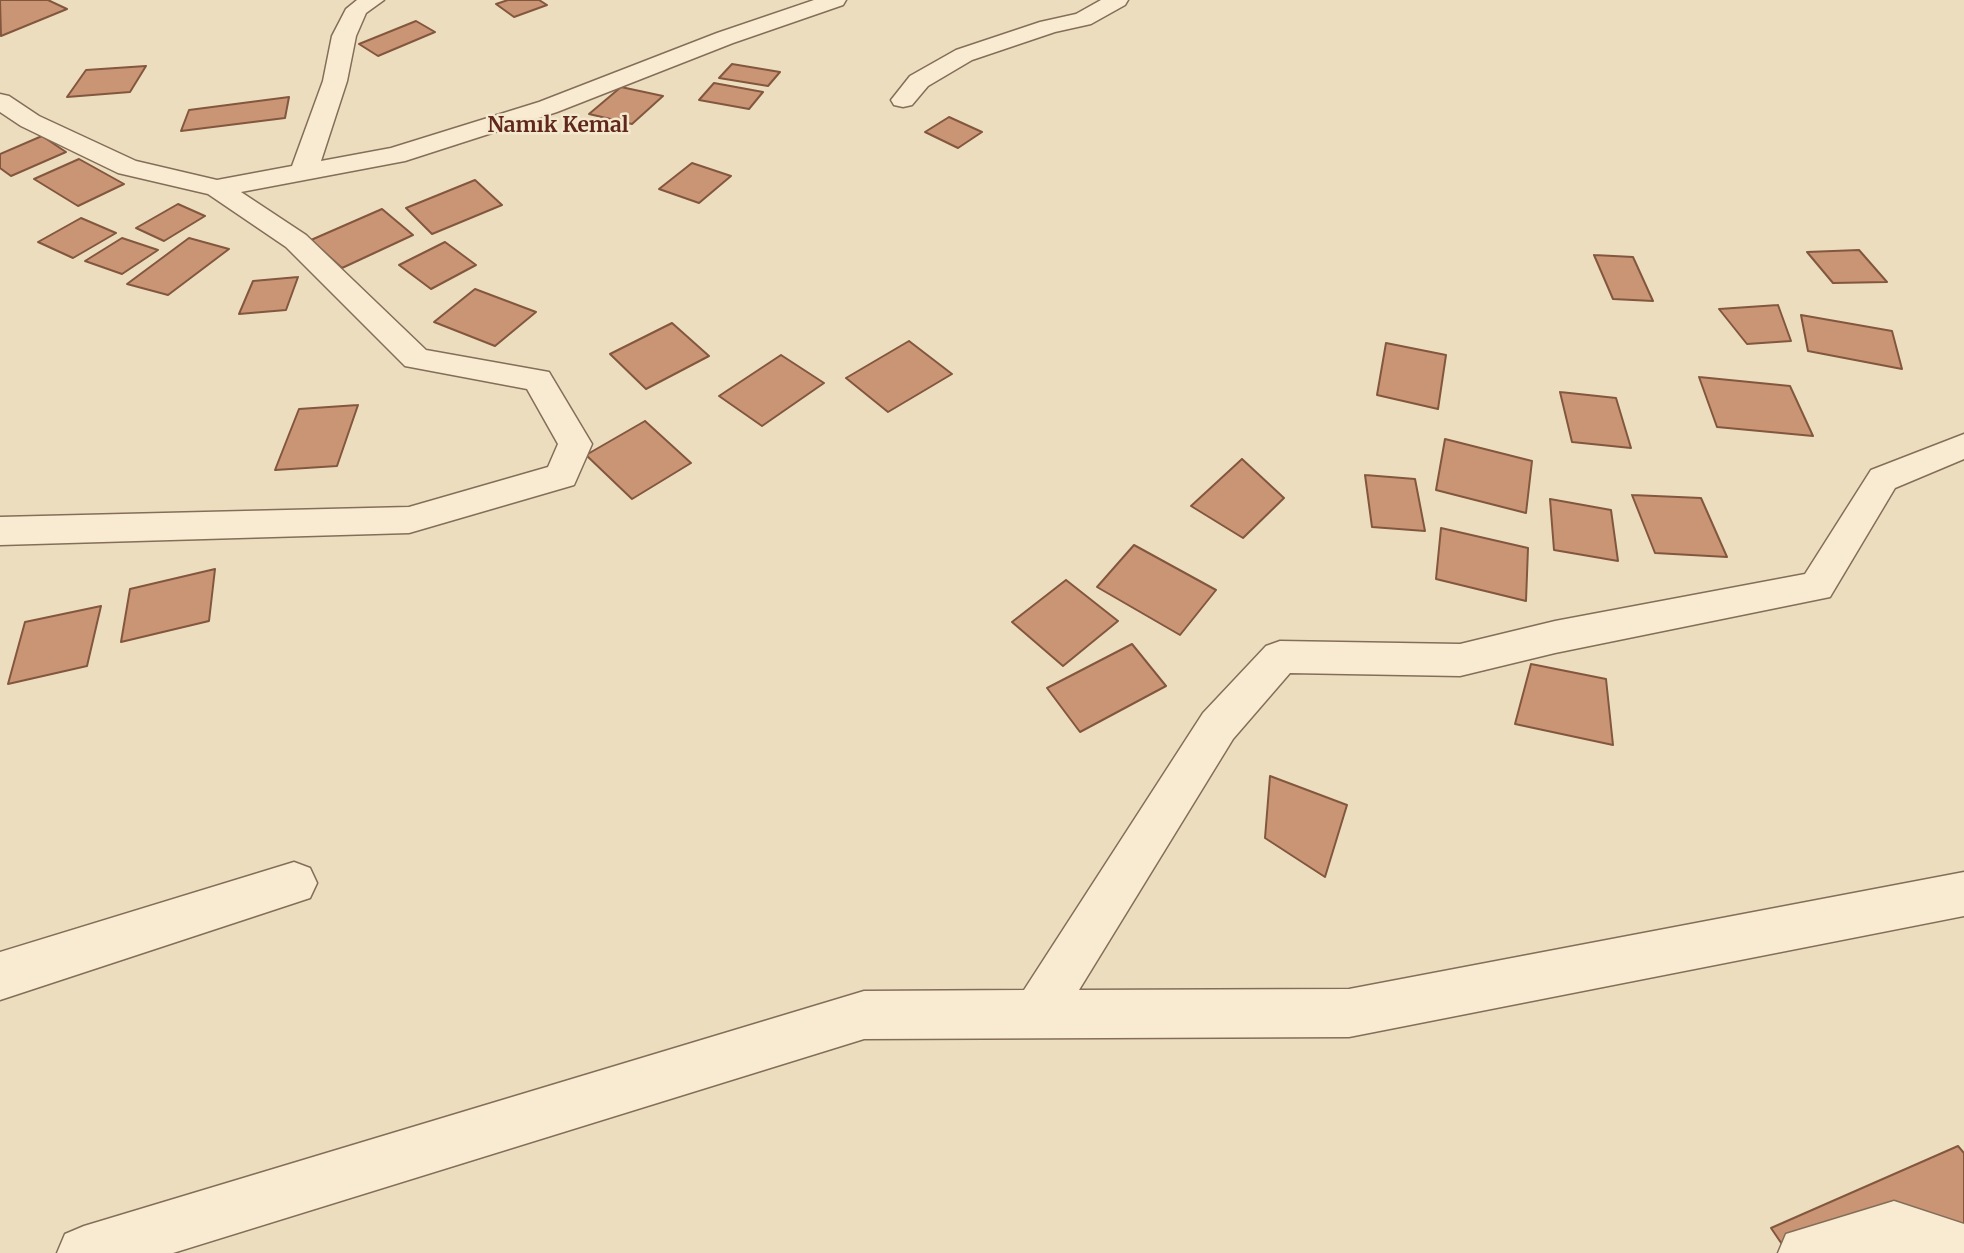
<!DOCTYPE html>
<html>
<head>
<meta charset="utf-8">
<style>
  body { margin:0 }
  canvas { display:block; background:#ecddbf }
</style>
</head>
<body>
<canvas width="1964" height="1253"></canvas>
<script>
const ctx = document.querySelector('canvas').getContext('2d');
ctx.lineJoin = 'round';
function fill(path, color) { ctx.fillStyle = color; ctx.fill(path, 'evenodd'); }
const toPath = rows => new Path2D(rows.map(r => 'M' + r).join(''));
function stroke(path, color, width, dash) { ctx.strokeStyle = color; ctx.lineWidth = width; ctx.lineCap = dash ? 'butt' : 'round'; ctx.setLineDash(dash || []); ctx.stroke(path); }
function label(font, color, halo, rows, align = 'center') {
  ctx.font = font + ' Merriweather,serif'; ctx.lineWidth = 5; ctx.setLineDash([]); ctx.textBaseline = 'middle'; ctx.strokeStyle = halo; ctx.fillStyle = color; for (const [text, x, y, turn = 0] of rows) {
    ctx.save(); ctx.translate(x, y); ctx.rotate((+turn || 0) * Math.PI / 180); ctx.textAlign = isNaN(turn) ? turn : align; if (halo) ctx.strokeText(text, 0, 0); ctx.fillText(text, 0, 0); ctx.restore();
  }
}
const building = toPath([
  [0,0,48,0,67,9,1,36,0,0],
  [508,0,539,0,547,5,514,17,496,4,508,0],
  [416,21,435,32,378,56,359,44,416,21],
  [732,64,780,72,768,86,719,78,732,64],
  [146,66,130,92,67,97,86,70,146,66],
  [714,83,763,92,749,109,699,100,714,83],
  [621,87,663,96,632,124,589,114,621,87],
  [289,97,285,118,181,131,189,110,289,97],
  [949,117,982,132,958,148,925,132,949,117],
  [42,136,66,152,11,176,0,168,0,154,42,136],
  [79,159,124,184,78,206,34,179,79,159],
  [692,163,731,176,699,203,659,189,692,163],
  [475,180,502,205,432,234,406,208,475,180],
  [178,204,205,216,164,241,136,228,178,204],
  [382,209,413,235,342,268,311,240,382,209],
  [81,218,116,233,73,258,38,242,81,218],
  [122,238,158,250,122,274,85,261,122,238],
  [189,238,229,249,168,295,127,284,189,238],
  [445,242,476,265,431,289,399,265,445,242],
  [1859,250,1887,282,1833,283,1807,252,1859,250],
  [1594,255,1633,257,1653,301,1613,299,1594,255],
  [298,277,286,310,239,314,253,281,298,277],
  [475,289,536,312,495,346,434,322,475,289],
  [1778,305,1791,341,1747,344,1719,309,1778,305],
  [1801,315,1892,331,1902,369,1808,351,1801,315],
  [672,323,709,356,646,389,610,354,672,323],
  [909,341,952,374,888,412,846,378,909,341],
  [1386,343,1446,355,1438,409,1377,395,1386,343],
  [781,355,824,383,762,426,719,396,781,355],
  [1699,377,1790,386,1813,436,1717,427,1699,377],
  [1560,392,1616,398,1631,448,1572,442,1560,392],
  [358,405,337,466,275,470,299,409,358,405],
  [645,421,691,463,632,499,586,455,645,421],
  [1445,439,1532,461,1526,513,1436,490,1445,439],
  [1242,459,1284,498,1243,538,1191,506,1242,459],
  [1365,475,1415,479,1425,531,1372,527,1365,475],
  [1632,495,1701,498,1727,557,1655,553,1632,495],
  [1550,499,1611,510,1618,561,1554,550,1550,499],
  [1441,528,1528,548,1526,601,1436,579,1441,528],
  [1134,545,1216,590,1180,635,1097,587,1134,545],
  [215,569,209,621,121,642,130,589,215,569],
  [1066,580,1118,621,1063,666,1012,622,1066,580],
  [101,606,87,666,8,684,25,622,101,606],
  [1132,644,1166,686,1080,732,1047,688,1132,644],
  [1531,664,1606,679,1613,745,1515,724,1531,664],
  [1270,776,1347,805,1325,877,1265,838,1270,776],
  [1958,1146,1964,1153,1964,1253,1788,1253,1771,1228,1958,1146]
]);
fill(building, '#ca9575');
stroke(building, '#83573e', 2);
const minor = toPath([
  [357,0,384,0,366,13,356,36,347,81,321,161,391,148,539,102,717,33,814,0,846,0,843,5,733,43,557,112,405,161,241,192,306,235,426,350,549,372,592,444,574,485,409,533,0,545,0,517,409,507,548,467,558,444,527,389,405,366,286,247,208,194,118,173,21,126,0,112,0,94,9,96,39,116,136,161,217,180,292,166,323,81,332,36,346,9,357,0],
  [1101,0,1128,0,1125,5,1091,24,1055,32,972,60,928,86,912,105,903,107,894,105,891,100,910,76,956,50,1040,22,1076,14,1101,0],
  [1964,434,1964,459,1895,488,1830,597,1555,653,1460,676,1290,673,1233,739,1079,990,1349,989,1964,872,1964,916,1349,1037,864,1039,173,1253,57,1253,65,1234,84,1226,864,991,1024,990,1203,713,1266,646,1280,641,1460,644,1555,621,1805,574,1871,470,1964,434],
  [294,862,310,868,317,883,310,898,0,1000,0,952,294,862],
  [1894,1201,1964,1224,1964,1253,1778,1253,1786,1234,1894,1201]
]);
stroke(minor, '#846e58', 3);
fill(minor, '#f8ebd2');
label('bold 21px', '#60281d', '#f4e8ce', [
  ["Namık Kemal",558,126]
]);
</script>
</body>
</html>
